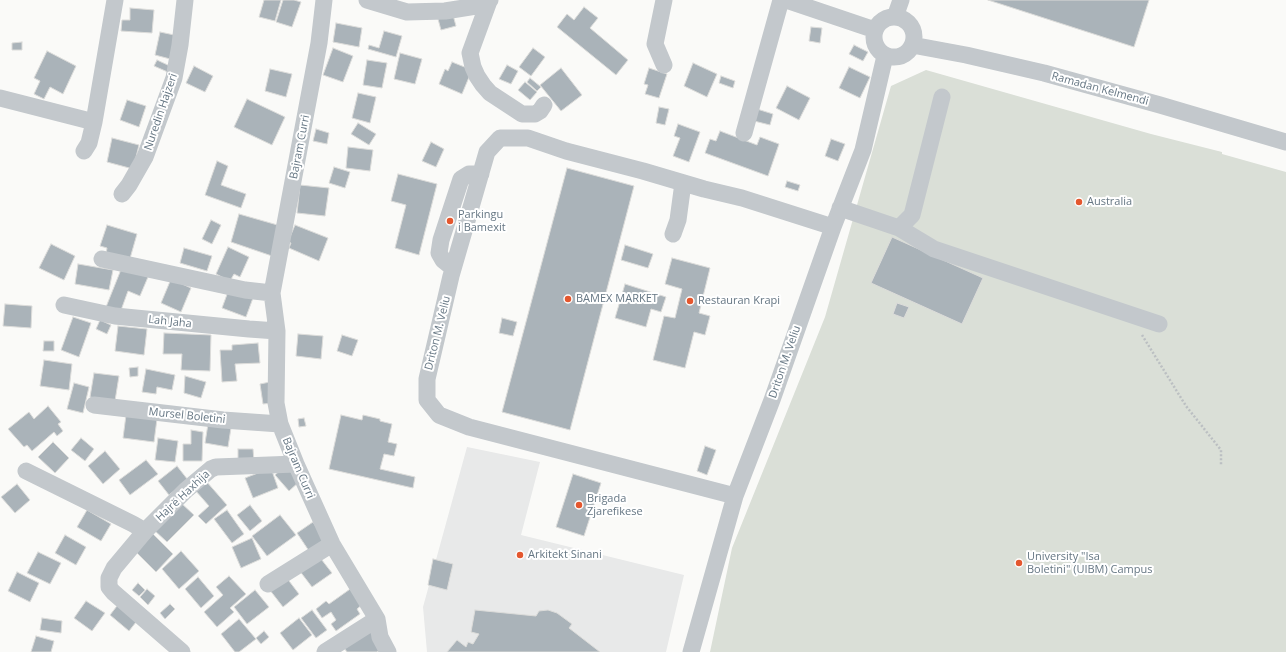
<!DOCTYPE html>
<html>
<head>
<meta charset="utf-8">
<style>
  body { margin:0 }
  canvas { display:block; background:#fafaf8 }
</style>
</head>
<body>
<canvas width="1286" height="652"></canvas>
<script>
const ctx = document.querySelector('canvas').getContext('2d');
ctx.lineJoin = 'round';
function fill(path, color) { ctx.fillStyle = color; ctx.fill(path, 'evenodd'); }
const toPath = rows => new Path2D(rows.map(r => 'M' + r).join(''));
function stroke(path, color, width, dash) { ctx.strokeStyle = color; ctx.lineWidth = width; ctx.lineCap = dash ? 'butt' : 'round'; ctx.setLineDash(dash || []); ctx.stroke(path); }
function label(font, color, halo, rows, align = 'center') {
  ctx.font = font + ' "Open Sans",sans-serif'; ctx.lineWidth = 4; ctx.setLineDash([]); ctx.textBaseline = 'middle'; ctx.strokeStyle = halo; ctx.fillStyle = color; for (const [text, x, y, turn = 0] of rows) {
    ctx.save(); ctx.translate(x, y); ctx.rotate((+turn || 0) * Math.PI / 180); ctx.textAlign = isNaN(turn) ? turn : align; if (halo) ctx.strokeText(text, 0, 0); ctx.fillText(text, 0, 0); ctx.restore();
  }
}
fill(toPath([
  [467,447,540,462,521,535,684,575,666,652,427,652,423,607]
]), '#e8e9e9');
fill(toPath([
  [926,70,1151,134,1222,152,1222,154,1286,172,1286,652,710,652,732,548,825,317,891,86]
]), '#dadfd7');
const building = toPath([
  [264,0,281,0,275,21,259,17,264,0],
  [283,0,294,0,301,2,292,27,276,22,283,0],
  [988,0,1149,0,1134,47,988,0],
  [584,7,598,18,590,28,628,60,616,75,557,27,567,14,574,20,584,7],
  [130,8,154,10,152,33,121,31,122,20,130,20,130,8],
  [453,15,456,26,441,30,438,19,453,15],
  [336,23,362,28,359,47,333,42,336,23],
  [811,27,822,28,820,43,809,41,811,27],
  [384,31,402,36,396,57,368,49,369,45,379,48,384,31],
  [160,32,179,36,174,60,155,55,160,32],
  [22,42,22,50,12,50,12,43,22,42],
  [854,45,868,52,863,61,849,54,854,45],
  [333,48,353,56,343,82,323,75,333,48],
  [533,48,545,57,531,76,519,67,533,48],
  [47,51,76,66,63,94,50,87,44,99,34,94,40,81,34,78,47,51],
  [400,53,422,59,415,84,394,79,400,53],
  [157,60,172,67,170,73,154,66,157,60],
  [367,60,387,63,382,88,363,85,367,60],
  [452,62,472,70,462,94,439,84,445,69,448,71,452,62],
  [693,63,717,74,707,97,684,86,693,63],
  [507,65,518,71,511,84,499,79,507,65],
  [194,66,213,76,205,92,186,83,194,66],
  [849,67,870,77,860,98,839,88,849,67],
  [561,68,582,95,561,111,540,85,561,68],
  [649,68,667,74,659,98,645,94,648,85,644,84,649,68],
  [270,69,292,74,286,97,265,91,270,69],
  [721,76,735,81,733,88,719,83,721,76],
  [530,78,541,87,537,91,527,82,530,78],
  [525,82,537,92,530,100,518,90,525,82],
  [787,86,810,98,799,120,776,108,787,86],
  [358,93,376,97,370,123,352,118,358,93],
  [247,99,285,117,272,145,234,127,247,99],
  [127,100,146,106,139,127,120,120,127,100],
  [659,107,669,109,665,125,656,123,659,107],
  [757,109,773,114,770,125,754,121,757,109],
  [358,123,376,134,369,145,351,134,358,123],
  [678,124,700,132,689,162,673,156,680,138,674,136,678,124],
  [316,129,329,133,327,144,313,141,316,129],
  [720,131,757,145,760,137,779,144,768,176,705,153,710,139,716,141,720,131],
  [112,138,139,145,133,169,107,162,112,138],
  [831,139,845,144,838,161,825,156,831,139],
  [431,142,444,149,436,167,422,161,431,142],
  [348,147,373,150,370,171,346,168,348,147],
  [217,161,228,166,221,185,246,194,241,208,205,195,217,161],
  [334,167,350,172,345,188,329,183,334,167],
  [567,168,634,186,570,430,502,412,567,168],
  [398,174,437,184,419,255,395,248,406,205,391,201,398,174],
  [787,181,800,185,798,191,785,187,787,181],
  [300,185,329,188,325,216,297,213,300,185],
  [239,214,281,226,272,256,231,242,239,214],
  [211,220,221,225,212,244,202,239,211,220],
  [107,225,137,234,129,262,106,254,107,248,100,246,107,225],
  [295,225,328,238,319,261,289,248,291,243,288,242,295,225],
  [892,237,983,278,962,324,871,283,892,237],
  [51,244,75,256,64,280,39,268,51,244],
  [625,245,653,254,648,268,621,260,625,245],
  [228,247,249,257,240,277,234,274,230,281,216,274,228,247],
  [184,248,212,256,207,271,180,263,184,248],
  [672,258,710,268,699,313,710,316,705,335,694,332,685,368,653,360,664,316,675,318,682,289,665,284,672,258],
  [78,264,113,270,109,290,75,284,78,264],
  [122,267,148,277,140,296,128,291,120,313,106,307,122,267],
  [171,279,191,288,181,312,161,303,171,279],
  [625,284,666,297,661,312,651,309,646,327,615,318,625,284],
  [229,289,253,298,246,317,222,308,229,289],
  [897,303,909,307,904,318,893,314,897,303],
  [5,304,32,306,31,328,3,326,5,304],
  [73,317,91,323,79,357,61,350,73,317],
  [502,318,517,322,513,336,499,333,502,318],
  [100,320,111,325,107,334,96,329,100,320],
  [118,326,147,329,144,355,115,351,118,326],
  [164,333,211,335,210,371,181,370,182,354,163,354,164,333],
  [298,334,323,336,321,359,296,356,298,334],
  [342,335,358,340,352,356,337,351,342,335],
  [44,341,54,341,54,351,43,351,44,341],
  [258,343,260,363,235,364,237,381,222,382,220,350,232,350,232,345,258,343],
  [44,360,72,364,69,390,40,386,44,360],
  [138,367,138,376,130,377,129,368,138,367],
  [146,369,175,375,172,390,157,387,156,394,142,392,146,369],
  [94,373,119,376,115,401,90,397,94,373],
  [185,376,206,382,201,398,184,393,185,376],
  [270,382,273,403,263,404,260,384,270,382],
  [74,383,89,387,83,413,67,409,74,383],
  [48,406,61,422,58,424,63,431,57,436,54,432,32,451,27,445,24,447,8,429,29,412,34,419,48,406],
  [126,415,157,419,154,442,123,438,126,415],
  [341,415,362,420,363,415,380,419,380,421,392,424,388,442,397,444,394,456,384,454,380,469,415,477,413,488,329,469,341,415],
  [304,418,306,426,299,427,298,419,304,418],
  [208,424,231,428,228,447,205,443,208,424],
  [191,430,203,432,202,461,183,461,183,444,191,444,191,430],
  [81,438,94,449,85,461,71,450,81,438],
  [158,438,178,441,175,462,155,460,158,438],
  [53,442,69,458,55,473,38,457,53,442],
  [705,446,716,450,707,475,697,471,705,446],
  [238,449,253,449,254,461,238,461,238,449],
  [105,451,120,469,103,484,88,466,105,451],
  [146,460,158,474,130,495,119,480,146,460],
  [286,465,300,481,289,491,275,475,286,465],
  [177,466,188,480,169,495,158,481,177,466],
  [271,468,278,488,253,498,245,478,271,468],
  [573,474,601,483,584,536,556,527,573,474],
  [206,481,227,505,206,524,198,516,209,506,195,490,206,481],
  [17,484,30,500,15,513,1,497,17,484],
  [180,502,194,515,167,542,154,530,180,502],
  [250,505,262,521,250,531,237,515,250,505],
  [87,510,111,524,101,541,77,527,87,510],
  [227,510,244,534,232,543,214,519,227,510],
  [280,515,296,535,267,556,252,536,280,515],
  [313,522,325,540,309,551,297,533,313,522],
  [153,534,173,554,156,572,136,552,153,534],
  [65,535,86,547,76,565,55,553,65,535],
  [252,538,261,559,241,568,232,547,252,538],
  [181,551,199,571,179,589,162,569,181,551],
  [38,552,61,563,50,584,27,573,38,552],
  [318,555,332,573,312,587,299,570,318,555],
  [433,559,453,564,447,590,428,585,433,559],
  [17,572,39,583,30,602,8,591,17,572],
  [229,576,246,594,230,608,234,612,217,627,204,612,223,595,216,587,229,576],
  [198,577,214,596,201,608,185,589,198,577],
  [286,577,299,594,283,607,269,589,286,577],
  [138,583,145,590,139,596,132,590,138,583],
  [353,587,364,603,357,609,360,614,336,631,331,624,336,620,331,612,322,618,316,609,326,601,329,604,353,587],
  [147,589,155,596,148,605,140,597,147,589],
  [255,590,269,607,247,624,234,607,255,590],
  [86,601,105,613,92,631,74,618,86,601],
  [120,602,140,617,129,631,110,615,120,602],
  [170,604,175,609,165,619,160,613,170,604],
  [312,610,327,630,316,638,301,618,312,610],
  [475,610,536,616,539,611,548,610,557,613,572,624,569,628,600,652,447,652,457,640,466,647,468,642,473,644,479,634,471,632,475,610],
  [42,618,62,621,61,633,40,630,42,618],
  [299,618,312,635,293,650,280,633,299,618],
  [239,619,256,639,239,652,235,652,221,634,239,619],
  [367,627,382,648,377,652,347,652,342,645,367,627],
  [264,631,269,637,261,644,256,638,264,631],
  [36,636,54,641,51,652,31,652,36,636]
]);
fill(building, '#aab3b9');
stroke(building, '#dcdcda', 1);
stroke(toPath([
  [1142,335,1186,406,1221,450,1221,465]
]), '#bbbfc2', 2.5, [2, 2]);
stroke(toPath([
  [324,0,319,43,272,293,277,331,276,403,280,424,296,464,332,544,377,619,380,637,388,652],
  [367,0,407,12,445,11,476,6,490,0],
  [786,0,875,30],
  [489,1,470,53,473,67,477,76,483,85,490,93,522,114,535,114,540,111,544,105],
  '874 37a20 20 0 1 1 40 0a20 20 0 1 1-40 0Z',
  [895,17,901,0],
  [912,45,966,55,1044,73,1160,105,1286,142],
  [664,65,655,44,664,0],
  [0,98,94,122],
  [744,133,781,0],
  [84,151,89,143,94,122,115,0],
  [122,194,129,185,145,157,174,78,180,45,185,0],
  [840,208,899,228,912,215,942,97],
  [899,228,934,249,1159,324],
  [673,234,678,220,683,183],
  [102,259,245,290,272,293],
  [453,268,443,260,439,253,441,240,461,179,469,174,481,174],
  [64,305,115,316,249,329,277,331],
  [94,405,223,420,280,424],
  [26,471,133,524,145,531],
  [735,496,469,427,439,415,427,400,427,379,451,276,487,152,500,138,528,138,566,151,643,171,704,189,742,198,833,227],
  [268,584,332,544],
  [182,652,113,592,109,587,109,578,114,568,145,531,186,490,211,469,216,467,296,464],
  [325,652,377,619],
  [691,652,735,496,772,400,833,227,863,150,885,56]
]), '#c3c8cc', 17);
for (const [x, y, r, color] of [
  [1079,202,4,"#e4572e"],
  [450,221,4,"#e4572e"],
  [568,299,4,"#e4572e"],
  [690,301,4,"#e4572e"],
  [579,505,4,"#e4572e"],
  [520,555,4,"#e4572e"],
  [1019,563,4,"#e4572e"]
]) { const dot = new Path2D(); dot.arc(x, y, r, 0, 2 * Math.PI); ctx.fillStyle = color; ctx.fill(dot); stroke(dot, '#fff', 1.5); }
label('11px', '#657683', '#fff', [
  ["Ramadan Kelmendi",1100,89,15],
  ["Nuredin Hajzeri",161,112,-71],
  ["Bajram Curri",300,147,-79],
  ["Lah Jaha",170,322,6],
  ["Driton M. Veliu",438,333,-76],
  ["Driton M. Veliu",785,362,-71],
  ["Mursel Boletini",187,416,6],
  ["Bajram Curri",298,468,67],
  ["Hajrë Haxhija",183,496,-43]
]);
label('11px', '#657683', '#fff', [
  ["Australia",1087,202],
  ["Parkingu",458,215],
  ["i Bamexit",458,228],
  ["BAMEX MARKET",576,299],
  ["Restauran Krapi",698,301],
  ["Brigada",587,499],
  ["Zjarefikese",587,512],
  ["Arkitekt Sinani",528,555],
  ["University \"Isa",1027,557],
  ["Boletini\" (UIBM) Campus",1027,570]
], 'left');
</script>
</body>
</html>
